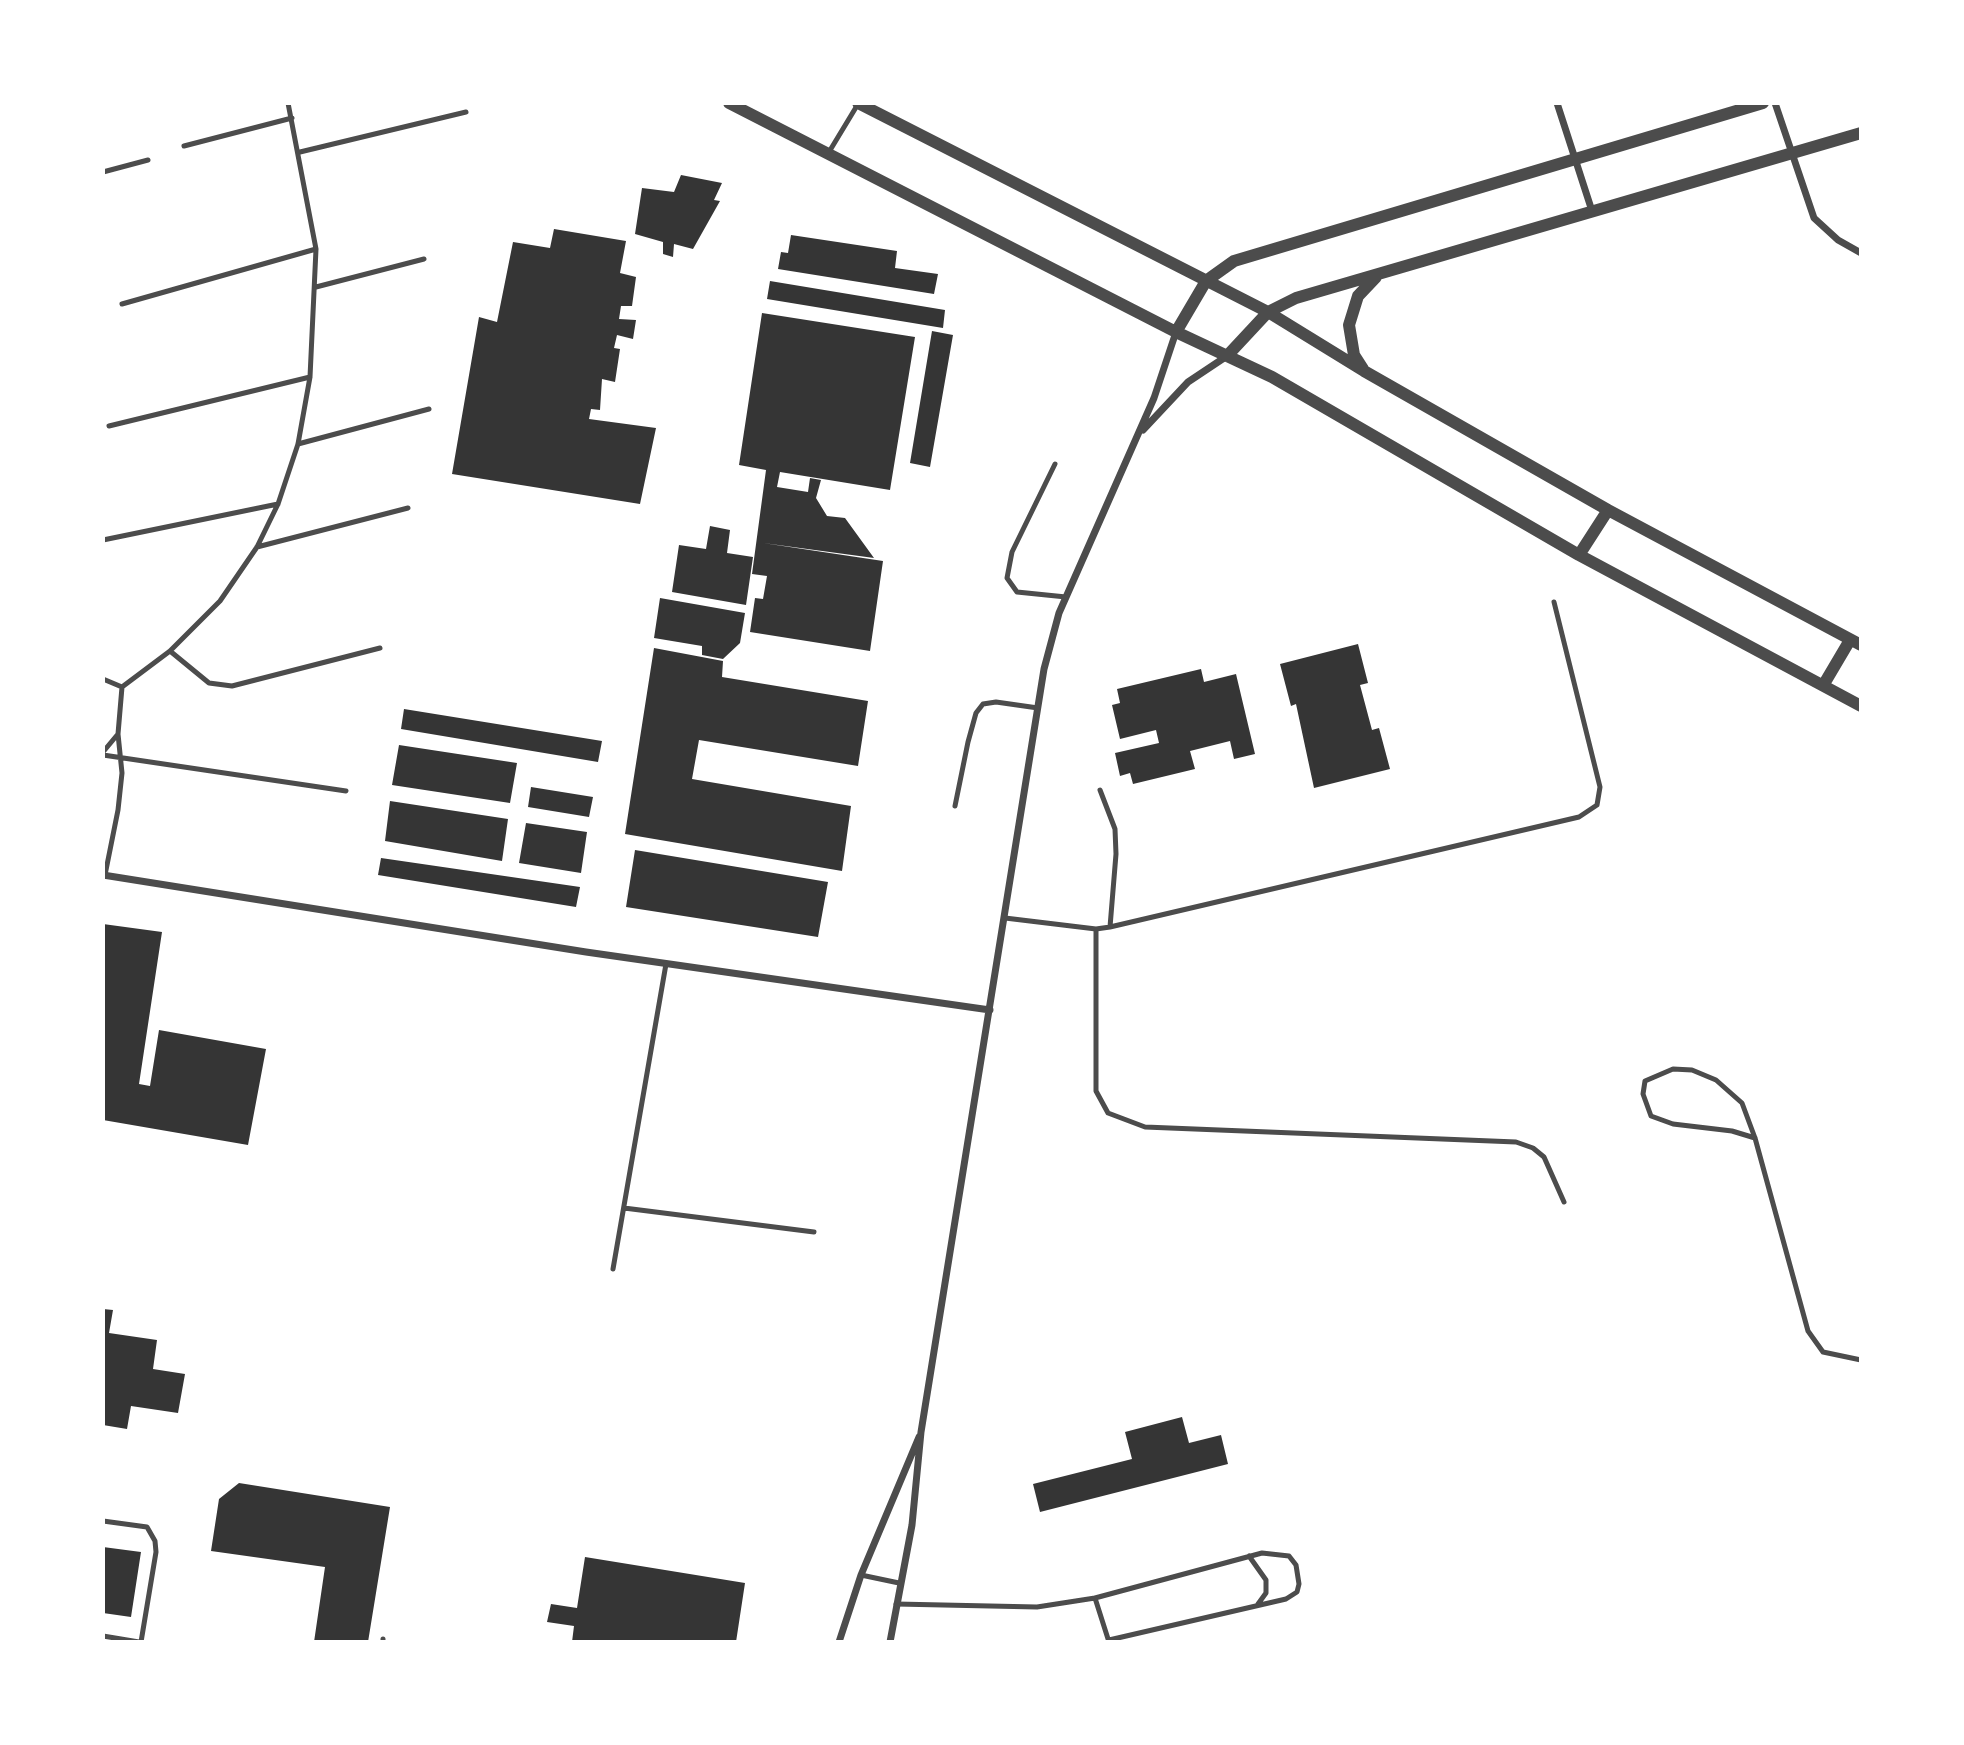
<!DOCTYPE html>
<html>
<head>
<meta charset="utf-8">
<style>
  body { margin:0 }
  #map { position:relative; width:1964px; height:1745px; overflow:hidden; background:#fff; font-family:"PT Sans",sans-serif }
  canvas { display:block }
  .frame { position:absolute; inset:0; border:105px solid #fff; pointer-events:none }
</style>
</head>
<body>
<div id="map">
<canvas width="1964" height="1745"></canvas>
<div class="frame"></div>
</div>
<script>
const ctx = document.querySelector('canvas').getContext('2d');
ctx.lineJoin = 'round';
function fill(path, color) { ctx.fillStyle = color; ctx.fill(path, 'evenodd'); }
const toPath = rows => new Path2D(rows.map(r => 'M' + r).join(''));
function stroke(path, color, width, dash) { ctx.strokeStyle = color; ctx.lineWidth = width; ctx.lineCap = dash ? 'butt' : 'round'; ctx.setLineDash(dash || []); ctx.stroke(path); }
fill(toPath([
  [681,175,722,183,714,200,720,201,693,249,674,244,673,257,663,254,663,242,635,234,642,188,674,192],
  [554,229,626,241,620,273,636,277,632,306,621,306,619,319,636,320,633,339,617,335,614,348,620,349,615,382,602,379,600,410,591,409,589,419,656,428,640,504,452,474,479,317,497,322,513,242,550,248],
  [791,235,897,251,895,268,938,274,934,294,778,269,781,252,788,253],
  [770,281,945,310,943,328,767,299],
  [762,313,915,337,890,490,780,472,777,487,808,492,810,478,821,480,816,498,827,516,845,518,874,558,763,543,883,561,870,651,750,632,755,598,763,599,767,576,752,574,766,470,739,465],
  [932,331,953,335,930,467,910,463],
  [710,526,730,530,727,553,753,557,746,605,672,592,679,545,706,549],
  [660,598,745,613,740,643,723,659,702,655,702,646,654,638],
  [1358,644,1368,683,1360,685,1372,730,1379,728,1390,769,1314,788,1296,704,1291,706,1280,664],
  [654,648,723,661,722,677,868,701,858,766,699,740,692,779,851,806,842,871,625,834],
  [1201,669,1204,682,1236,674,1255,754,1234,759,1230,741,1190,751,1195,769,1133,784,1130,773,1120,776,1115,753,1159,743,1156,730,1120,739,1112,705,1120,703,1117,689],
  [404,709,602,741,598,762,401,729],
  [399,745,517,763,510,803,392,785],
  [531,787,593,797,589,817,528,807],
  [390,801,508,819,502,861,385,841],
  [526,823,587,832,581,873,519,863],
  [635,850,828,882,818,937,626,907],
  [381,858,580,887,576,907,378,875],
  [103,924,162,932,139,1084,150,1086,159,1030,266,1049,248,1145,103,1120],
  [103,1309,113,1310,109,1333,157,1340,153,1369,185,1374,178,1413,131,1406,127,1429,103,1425],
  [1182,1417,1189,1443,1221,1435,1228,1464,1040,1512,1033,1484,1132,1459,1125,1432],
  [239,1483,390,1507,368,1642,314,1642,325,1567,211,1551,219,1499],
  [103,1547,141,1552,131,1617,103,1613],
  [585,1557,745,1583,736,1642,572,1642,574,1626,547,1622,551,1604,577,1608]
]), '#353535');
stroke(toPath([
  [184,146,292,118],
  [300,152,466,112],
  [829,152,858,104],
  [103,172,148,160],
  [316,287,424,259],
  [122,304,316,249],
  [109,426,310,377],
  [298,444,429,409],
  [1055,464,1012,552,1007,578,1017,592,1066,597],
  [103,540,278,504],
  [257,547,408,508],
  [170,651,209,683,232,686,380,648],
  [103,679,122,687],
  [103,752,118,734],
  [103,755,346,791],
  [1100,790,1115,829,1116,854,1110,927],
  [955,806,968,742,976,713,983,704,996,702,1038,708],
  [105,875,118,810,122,773,118,734,122,687,170,651,220,601,257,547,278,504,298,444,310,377,316,249,288,103],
  [1005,918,1096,929,1110,927,1579,817,1597,805,1600,787,1554,602],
  [1096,929,1096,1091,1108,1113,1145,1127,1516,1142,1533,1148,1544,1157,1564,1202],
  [1755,1138,1732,1131,1673,1124,1651,1116,1643,1094,1645,1081,1673,1069,1692,1070,1716,1080,1742,1103,1755,1138,1808,1331,1823,1352,1861,1360],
  [624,1208,814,1232],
  [613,1269,666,964],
  [103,1521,147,1527,155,1541,156,1552,141,1642],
  [1249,1556,1266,1580,1266,1593,1258,1604],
  [861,1575,899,1583],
  [1095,1598,1109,1642],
  [896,1604,1037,1607,1095,1598,1262,1553,1289,1556,1296,1565,1299,1584,1297,1592,1286,1599,1109,1640],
  [103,1636,139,1642],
  [383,1642,383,1639]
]), '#4c4c4c', 5);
stroke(toPath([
  [1557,103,1592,211],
  [1775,103,1814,218,1838,240,1861,253],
  [1143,430,1188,382,1227,356],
  [103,875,586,952,990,1010],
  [839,1642,861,1575,919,1437],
  [890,1642,912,1525,921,1432,1044,669,1059,613,1154,398,1176,332]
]), '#4c4c4c', 7);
stroke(toPath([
  [729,103,1176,332,1272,377,1579,555,1861,706],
  [858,103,1268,312,1364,371,1608,510,1861,645],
  [1176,332,1206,281,1234,261,1763,103],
  [1227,356,1268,312,1296,298,1861,133],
  [1363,369,1354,355,1349,325,1358,296,1376,277],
  [1579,555,1608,510],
  [1824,684,1850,640]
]), '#4c4c4c', 12);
</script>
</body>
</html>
